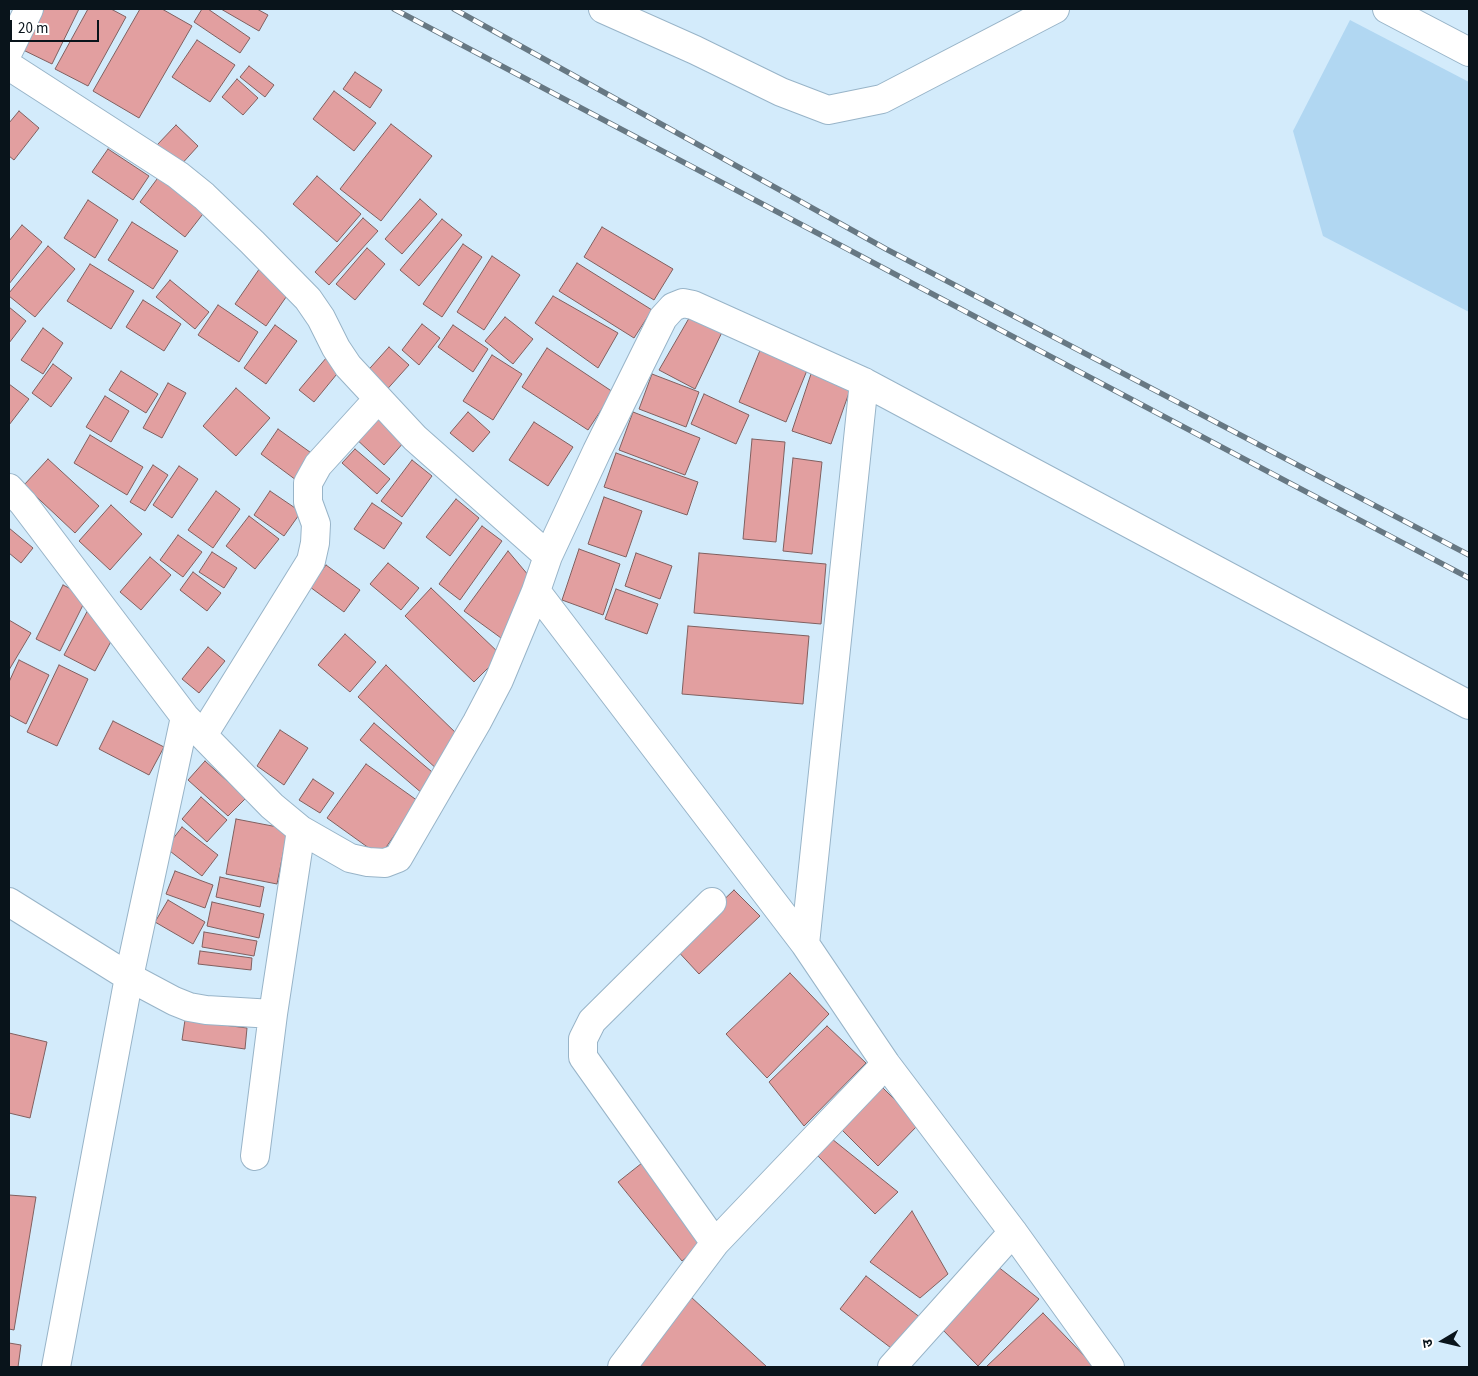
<!DOCTYPE html>
<html>
<head>
<meta charset="utf-8">
<style>
  body { margin:0 }
  #map { position:relative; width:1478px; height:1376px; overflow:hidden; background:#d3ebfb; font-family:"Source Sans 3","Noto Sans Devanagari",sans-serif }
  canvas { display:block }
  .frame { position:absolute; inset:0; border:10px solid #09141b; pointer-events:none }
  .north { position:absolute; left:1418px; top:1316px; width:50px; height:50px; -webkit-text-stroke:4px #fff; paint-order:stroke; rotate:261deg; font-size:14px; font-weight:700; line-height:20px; text-align:center; color:#09141b }
  .north::after { content:''; display:block; margin:auto; width:18px; height:22px; background:#09141b; clip-path:polygon(50% 0,100% 100%,50% 72%,0 100%) }
  .scale { position:absolute; left:10px; top:20px; width:89px; height:22px; box-sizing:border-box; border:2px solid #09141b; border-top:0; padding-left:6px; font-size:15px; line-height:18px; white-space:nowrap; color:#09141b; -webkit-text-stroke:4px #fff; paint-order:stroke }
</style>
</head>
<body>
<div id="map">
<canvas width="1478" height="1376"></canvas>
<div class="frame"></div>
<div class="north">उ</div>
<div class="scale">20 m</div>
</div>
<script>
const ctx = document.querySelector('canvas').getContext('2d');
ctx.lineJoin = 'round';
function fill(path, color) { ctx.fillStyle = color; ctx.fill(path, 'evenodd'); }
const toPath = rows => new Path2D(rows.map(r => 'M' + r).join(''));
function stroke(path, color, width, dash) { ctx.strokeStyle = color; ctx.lineWidth = width; ctx.lineCap = dash ? 'butt' : 'round'; ctx.setLineDash(dash || []); ctx.stroke(path); }
fill(toPath([
  [1350,20,1469,82,1469,312,1323,236,1293,131]
]), '#b1d7f2');
const building = toPath([
  [34,9,79,9,52,64,15,46,34,9],
  [88,9,111,9,126,17,88,86,55,69,88,9],
  [140,9,162,9,192,26,139,118,93,91,140,9],
  [202,9,208,9,250,38,240,53,194,22,202,9],
  [221,9,257,9,268,15,259,31,221,9],
  [197,40,235,65,210,102,172,77,197,40],
  [249,66,274,85,265,97,240,77,249,66],
  [355,72,382,90,370,108,343,89,355,72],
  [237,79,258,98,243,115,222,97,237,79],
  [334,91,376,123,354,151,313,119,334,91],
  [19,111,39,128,14,160,9,156,9,123,19,111],
  [391,124,432,156,381,221,340,189,391,124],
  [176,125,198,146,179,167,157,145,176,125],
  [108,149,149,176,133,200,92,172,108,149],
  [160,175,206,210,185,237,140,202,160,175],
  [317,176,361,214,337,242,293,204,317,176],
  [420,199,437,214,402,254,385,239,420,199],
  [88,200,118,220,95,258,64,238,88,200],
  [363,218,378,231,329,285,315,272,363,218],
  [442,219,462,235,419,286,400,270,442,219],
  [132,222,178,251,153,289,108,260,132,222],
  [22,225,42,242,9,284,9,241,22,225],
  [602,227,673,269,654,300,584,257,602,227],
  [463,244,482,257,442,317,423,304,463,244],
  [48,246,75,269,35,317,9,296,9,293,48,246],
  [367,248,385,264,355,300,336,284,367,248],
  [492,256,520,275,484,330,457,312,492,256],
  [577,263,652,310,634,338,559,291,577,263],
  [90,264,134,291,111,329,67,301,90,264],
  [262,265,293,287,266,326,235,304,262,265],
  [170,280,209,312,195,329,156,297,170,280],
  [553,296,618,333,598,368,535,323,553,296],
  [143,300,181,324,164,351,126,327,143,300],
  [218,305,258,332,239,362,198,335,218,305],
  [9,307,26,321,9,343,9,307],
  [692,313,724,328,695,389,659,370,692,313],
  [505,317,533,339,513,364,485,341,505,317],
  [422,324,440,338,419,365,402,350,422,324],
  [275,325,297,341,266,384,244,368,275,325],
  [453,325,488,349,473,372,438,347,453,325],
  [43,328,63,343,43,374,21,360,43,328],
  [763,343,810,363,786,422,739,402,763,343],
  [389,347,409,365,382,395,362,377,389,347],
  [547,348,613,392,588,430,522,387,547,348],
  [492,355,522,374,493,420,463,401,492,355],
  [327,357,341,369,314,402,299,390,327,357],
  [53,364,72,378,51,407,32,393,53,364],
  [121,371,158,394,146,413,109,390,121,371],
  [652,374,699,392,686,427,639,409,652,374],
  [811,374,851,387,831,444,792,431,811,374],
  [168,383,186,393,162,438,143,428,168,383],
  [9,384,29,399,9,425,9,384],
  [236,388,270,418,236,456,203,426,236,388],
  [704,394,749,415,736,444,691,424,704,394],
  [105,396,129,411,111,442,86,427,105,396],
  [468,412,490,432,473,452,450,433,468,412],
  [633,412,700,438,685,475,619,450,633,412],
  [372,413,404,442,384,465,353,436,372,413],
  [534,422,573,447,548,486,509,460,534,422],
  [278,429,314,455,296,480,261,454,278,429],
  [90,435,143,467,127,495,74,463,90,435],
  [752,439,785,442,776,542,743,539,752,439],
  [355,449,390,479,377,494,342,463,355,449],
  [616,453,698,482,687,515,604,487,616,453],
  [793,458,822,462,812,554,783,551,793,458],
  [48,459,99,506,75,533,24,485,48,459],
  [412,460,432,476,402,517,381,501,412,460],
  [153,465,168,475,145,511,130,502,153,465],
  [179,466,198,479,172,518,153,505,179,466],
  [216,491,240,509,213,548,188,530,216,491],
  [270,491,301,512,284,536,254,515,270,491],
  [604,497,642,511,626,557,588,544,604,497],
  [456,499,479,518,450,556,426,537,456,499],
  [372,503,402,523,384,549,354,529,372,503],
  [111,505,142,534,110,570,79,541,111,505],
  [249,516,279,539,255,569,226,546,249,516],
  [482,526,502,541,460,600,439,584,482,526],
  [9,528,33,548,21,563,9,553,9,528],
  [178,535,202,552,183,577,160,560,178,535],
  [579,549,620,564,603,615,562,600,579,549],
  [508,551,529,576,501,638,464,611,508,551],
  [212,552,237,568,224,588,199,572,212,552],
  [636,553,672,566,660,599,625,586,636,553],
  [699,553,826,564,821,624,694,613,699,553],
  [150,557,171,575,141,610,120,592,150,557],
  [388,563,419,588,401,610,370,584,388,563],
  [326,565,360,590,344,612,310,587,326,565],
  [193,572,221,593,207,611,180,590,193,572],
  [63,585,87,597,60,651,36,639,63,585],
  [431,588,501,655,474,682,405,616,431,588],
  [616,589,658,604,647,634,605,619,616,589],
  [90,606,115,634,95,671,64,655,90,606],
  [9,620,31,633,9,670,9,620],
  [688,626,809,636,803,704,682,694,688,626],
  [345,634,376,662,350,692,318,665,345,634],
  [208,647,225,661,199,693,182,679,208,647],
  [19,660,49,675,26,724,9,715,9,682,19,660],
  [59,665,88,679,57,746,27,732,59,665],
  [386,665,459,736,439,771,358,697,386,665],
  [113,721,164,747,149,775,99,749,113,721],
  [374,723,438,777,423,794,360,740,374,723],
  [280,730,308,748,284,785,257,766,280,730],
  [205,761,246,798,228,816,188,780,205,761],
  [366,764,418,801,380,856,327,818,366,764],
  [313,779,334,793,320,813,299,800,313,779],
  [201,797,227,820,207,842,182,819,201,797],
  [236,819,288,829,277,884,226,874,236,819],
  [182,827,218,855,202,876,166,848,182,827],
  [175,871,213,885,205,908,166,894,175,871],
  [220,877,264,887,260,907,216,897,220,877],
  [734,890,760,916,699,974,674,947,734,890],
  [168,900,205,922,193,944,155,922,168,900],
  [212,902,264,914,259,938,207,926,212,902],
  [204,932,257,941,254,956,202,947,204,932],
  [200,951,252,958,251,970,198,964,200,951],
  [790,973,829,1014,767,1078,726,1034,790,973],
  [185,1020,247,1028,245,1049,182,1040,185,1020],
  [827,1026,866,1063,804,1126,769,1082,827,1026],
  [9,1033,47,1042,30,1118,9,1113,9,1033],
  [879,1084,919,1124,878,1166,838,1126,879,1084],
  [832,1139,898,1192,875,1214,815,1153,832,1139],
  [642,1163,705,1242,682,1261,618,1182,642,1163],
  [9,1195,36,1197,14,1330,9,1329,9,1195],
  [912,1211,948,1274,920,1298,870,1262,912,1211],
  [997,1266,1039,1299,978,1366,941,1328,997,1266],
  [866,1276,921,1318,895,1351,840,1309,866,1276],
  [691,1297,767,1367,638,1367,691,1297],
  [1043,1313,1095,1367,986,1367,1043,1313],
  [9,1343,21,1345,18,1367,9,1367,9,1343]
]);
fill(building, '#e29fa0');
stroke(building, '#806060', 1);
const minor = toPath([
  [603,9,695,50,781,92,828,110,882,99,1055,9],
  [1387,9,1469,52],
  [9,50,29,9],
  [9,66,178,175,204,196,252,242,308,299,321,318,336,348,348,366,415,438,548,556],
  [9,488,23,503,185,717,272,806,301,830,350,858,368,862,385,863,398,858,477,722,499,680,536,591,548,556,597,451,663,318,673,307,683,303,693,305,864,382,1469,705],
  [536,591,805,944,886,1064,1013,1232,1110,1367],
  [203,735,311,561,315,543,316,524,308,502,308,483,318,465,378,399],
  [9,902,129,977,174,1001,189,1007,206,1010,273,1014],
  [712,902,592,1021,583,1039,583,1057,715,1243],
  [805,944,864,382],
  [255,1156,273,1014,301,830],
  [56,1367,129,977,185,717],
  [622,1367,715,1243,886,1064],
  [892,1367,1013,1232]
]);
stroke(minor, '#98b4c8', 30);
stroke(minor, '#fff', 28);
const rail = toPath([
  [394,9,1469,578],
  [454,9,886,249,1469,555]
]);
stroke(rail, '#677883', 5.5);
stroke(rail, '#fff', 4, [11]);
</script>
</body>
</html>
